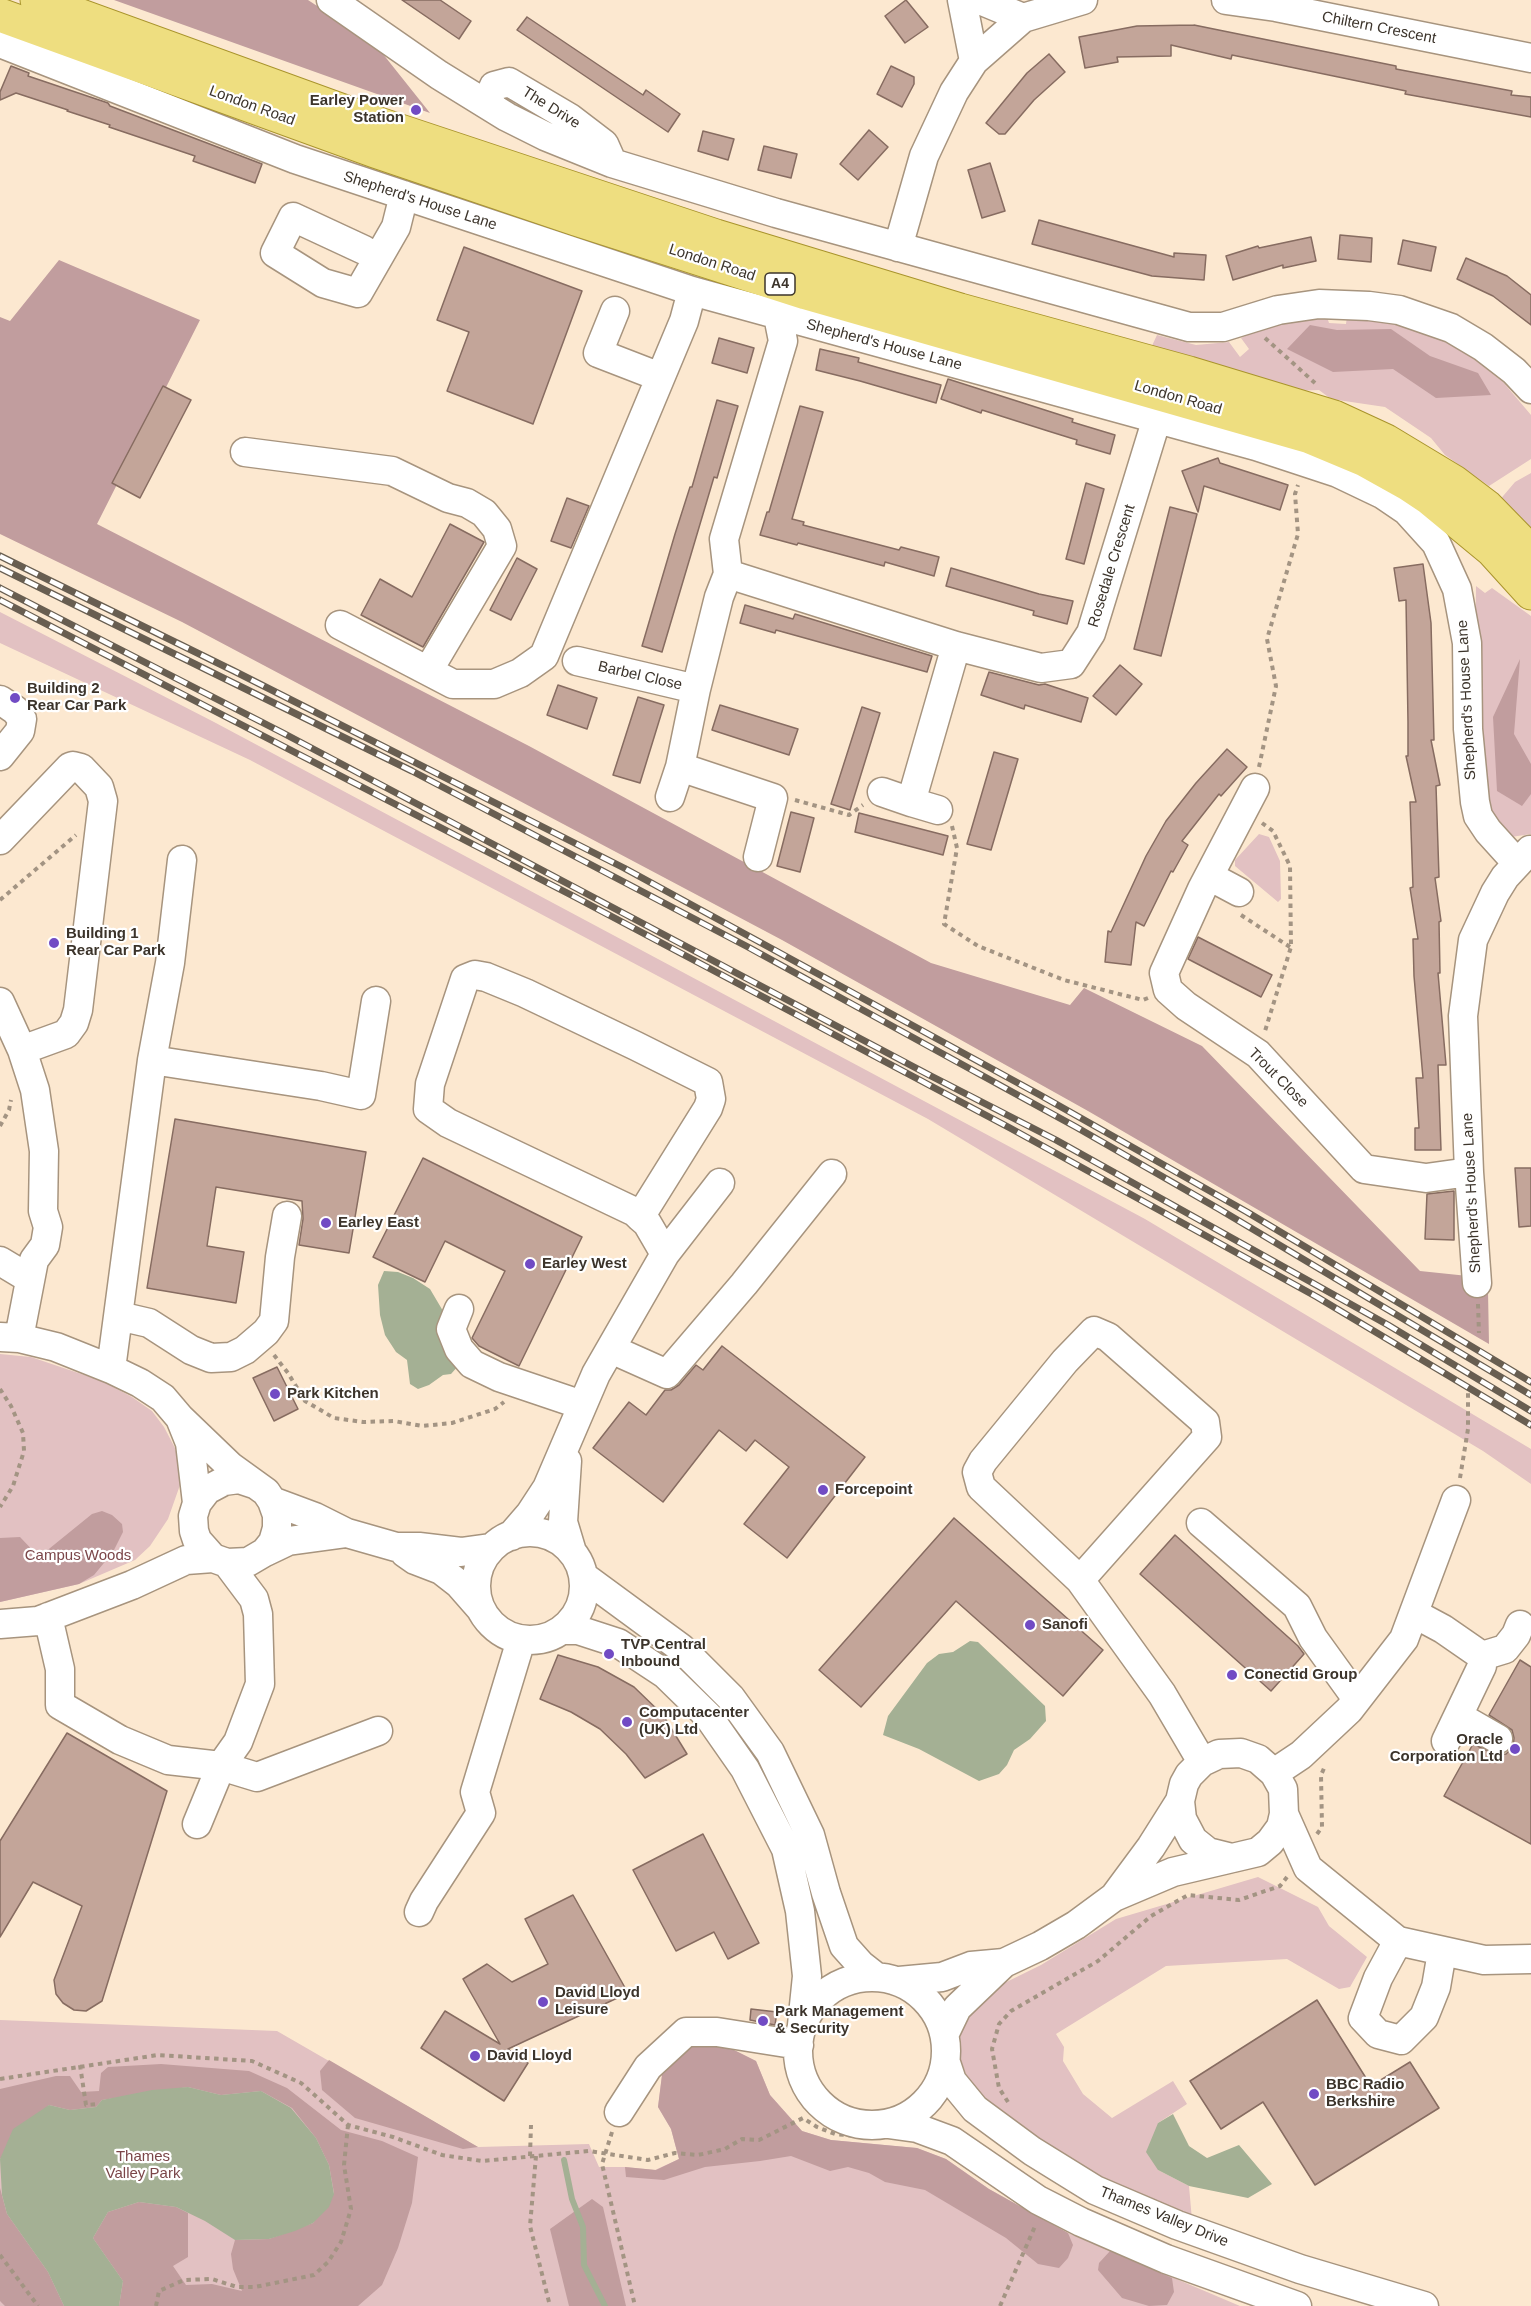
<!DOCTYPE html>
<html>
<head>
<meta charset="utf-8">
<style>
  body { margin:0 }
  canvas { display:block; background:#fce8d0 }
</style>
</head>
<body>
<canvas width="1531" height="2306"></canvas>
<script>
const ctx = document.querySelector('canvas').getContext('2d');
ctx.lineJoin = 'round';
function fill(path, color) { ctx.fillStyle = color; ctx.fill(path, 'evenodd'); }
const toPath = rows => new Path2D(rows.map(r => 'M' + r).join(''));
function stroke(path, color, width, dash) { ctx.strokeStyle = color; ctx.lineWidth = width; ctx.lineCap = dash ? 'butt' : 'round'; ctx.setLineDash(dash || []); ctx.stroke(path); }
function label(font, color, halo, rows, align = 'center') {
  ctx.font = font + ' Arial,sans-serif'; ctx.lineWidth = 4.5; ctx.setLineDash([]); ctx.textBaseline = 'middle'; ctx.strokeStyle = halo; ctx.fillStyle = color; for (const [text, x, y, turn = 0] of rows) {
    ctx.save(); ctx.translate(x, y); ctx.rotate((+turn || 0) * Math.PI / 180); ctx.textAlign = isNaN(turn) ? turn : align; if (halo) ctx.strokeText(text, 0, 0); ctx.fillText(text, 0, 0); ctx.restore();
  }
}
fill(toPath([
  [1347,316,1365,317,1415,329,1461,349,1503,382,1531,415,1531,459,1489,486,1445,455,1431,438,1385,407,1331,399,1319,390,1292,391,1150,350,1157,335,1196,345,1229,342,1240,357,1249,349,1241,338,1279,320,1327,317,1329,323,1346,324],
  [1531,473,1531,538,1498,502,1515,482],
  [1476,586,1485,593,1492,588,1531,616,1531,834,1511,837,1489,818,1475,668],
  [0,612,214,722,1145,1219,1531,1449,1531,1484,1483,1451,928,1119,250,760,0,643],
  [1259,834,1269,837,1280,861,1281,899,1278,902,1235,866,1235,860],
  [0,1354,31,1357,102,1381,132,1397,152,1411,164,1427,175,1448,180,1466,180,1485,168,1519,150,1546,135,1560,79,1584,0,1602],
  [1258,1877,1318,1907,1329,1926,1367,1957,1350,1987,1339,1989,1287,1959,1166,1966,1056,2034,1064,2047,1063,2061,1083,2094,1112,2118,1173,2081,1187,2104,1158,2123,1158,2170,1189,2186,1192,2220,1134,2196,1067,2158,977,2095,966,2074,957,2050,960,2014,974,1998,1041,1965,1116,1919],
  [0,2020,277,2031,478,2147,589,2144,599,2167,625,2167,655,2170,679,2159,671,2129,658,2107,662,2075,734,2050,756,2061,770,2095,802,2131,831,2140,917,2148,946,2159,989,2189,1068,2233,1240,2306,0,2306]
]), '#e2c1c2');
fill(toPath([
  [114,0,308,0,375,44,430,113],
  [59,260,200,320,97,524,529,746,931,963,1070,1005,1084,988,1202,1046,1420,1271,1468,1276,1488,1291,1489,1344,1088,1111,782,940,182,622,0,534,0,317,10,321],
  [1310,325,1337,330,1391,329,1430,356,1478,373,1491,395,1436,398,1393,369,1333,372,1287,349],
  [1520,659,1514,734,1531,764,1531,794,1522,806,1497,791,1493,717],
  [102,1511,112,1515,122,1524,123,1532,113,1552,94,1575,79,1584,0,1602,0,1538,20,1537,39,1557,92,1514],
  [693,2042,734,2050,756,2061,770,2095,802,2131,831,2140,917,2148,946,2159,989,2189,1068,2233,1073,2245,1068,2258,1059,2268,1038,2264,1006,2238,925,2190,885,2182,869,2173,848,2167,830,2171,791,2156,760,2161,705,2167,664,2180,626,2177,625,2167,656,2170,679,2159,671,2129,658,2107,662,2075],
  [329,2060,478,2147,463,2149,355,2118,322,2090,320,2071],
  [161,2064,249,2071,287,2088,341,2130,382,2141,418,2157,412,2203,398,2248,382,2285,358,2306,119,2306,123,2281,93,2238,108,2212,139,2202,176,2207,188,2213,188,2257,173,2266,186,2285,212,2284,242,2291,233,2269,231,2254,235,2240,269,2239,313,2223,334,2193,329,2165,316,2138,292,2108,261,2091,221,2095,188,2087,102,2100,96,2107,70,2110,49,2105,0,2159,0,2089,56,2076,70,2076,81,2092,99,2091,101,2073,108,2067],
  [0,2188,7,2214,48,2272,64,2306,5,2306,0,2301],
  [592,2199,603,2207,626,2306,569,2306,550,2229],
  [1110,2251,1172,2278,1174,2292,1167,2305,1149,2306,1122,2298,1098,2270,1099,2263]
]), '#c19d9e');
fill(toPath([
  [384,1271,398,1272,413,1278,430,1289,443,1311,459,1365,451,1374,443,1375,429,1385,418,1389,410,1384,407,1360,396,1352,385,1335,380,1315,378,1285],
  [970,1641,978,1642,1045,1706,1046,1721,1030,1739,1014,1750,1007,1765,999,1774,979,1781,919,1749,883,1735,888,1716,927,1663,939,1654,953,1652],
  [188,2087,221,2095,261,2091,291,2108,316,2138,329,2165,334,2194,329,2207,313,2223,295,2231,269,2239,235,2240,205,2221,176,2207,139,2202,108,2212,93,2238,123,2281,119,2306,64,2306,48,2272,7,2214,2,2195,0,2159,13,2129,49,2105,70,2110,96,2107,102,2100,152,2090],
  [1173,2114,1189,2146,1207,2158,1239,2145,1272,2184,1248,2198,1189,2186,1158,2170,1146,2152,1158,2123]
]), '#a4b094');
stroke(toPath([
  [564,2160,572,2199,583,2227,584,2265,605,2306]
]), '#a4b094', 6);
const building = toPath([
  [402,0,440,0,471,21,459,39,402,0],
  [906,0,928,27,905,43,885,16,906,0],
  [527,17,643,95,646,90,680,114,668,132,517,30,527,17],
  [1194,25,1396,66,1396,69,1512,91,1511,95,1531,97,1531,117,1405,94,1406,91,1232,55,1231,59,1171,45,1171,56,1117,57,1118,62,1085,68,1079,37,1137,26,1194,25],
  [1049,54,1065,72,1034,100,1005,134,999,134,986,123,1027,73,1049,54],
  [11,66,29,73,28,76,108,103,110,106,262,164,255,183,193,161,195,156,109,127,110,125,67,111,68,110,16,93,0,100,0,92,11,66],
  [891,66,914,77,914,84,902,107,877,94,891,66],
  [869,130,888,147,858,180,840,164,869,130],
  [703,131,734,139,728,160,698,151,703,131],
  [764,146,797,154,791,178,758,170,764,146],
  [990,163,1005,211,982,218,968,170,990,163],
  [1039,220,1174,257,1174,253,1206,255,1204,280,1152,276,1032,244,1039,220],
  [1340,235,1372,238,1371,262,1338,259,1340,235],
  [1311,237,1316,261,1283,268,1283,265,1233,280,1226,256,1258,246,1259,248,1311,237],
  [1403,240,1436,247,1431,271,1398,264,1403,240],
  [464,247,582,291,533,424,447,391,469,332,437,320,464,247],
  [1466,258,1507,276,1531,295,1531,325,1493,296,1457,279,1466,258],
  [719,338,754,348,747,373,712,363,719,338],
  [820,349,859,358,858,362,941,385,936,403,860,381,816,370,820,349],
  [948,379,1073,419,1072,422,1115,435,1110,454,1076,444,1077,440,1048,431,982,410,981,413,941,399,948,379],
  [163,386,191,400,140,498,112,483,163,386],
  [717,400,738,406,717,478,714,477,662,652,642,646,675,534,690,487,692,487,717,400],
  [800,406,823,412,792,519,804,522,803,525,899,550,901,547,939,557,934,576,885,562,884,566,798,543,797,545,760,535,767,512,769,512,800,406],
  [1218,458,1220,463,1288,485,1280,510,1204,486,1198,512,1182,471,1218,458],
  [1086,483,1104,489,1084,564,1066,559,1086,483],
  [567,498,589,506,571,548,551,541,567,498],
  [1170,507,1197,514,1161,656,1134,649,1170,507],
  [450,524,484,542,423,647,361,615,380,579,412,597,450,524],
  [517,558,537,569,511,620,490,610,517,558],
  [1423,564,1431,623,1434,740,1431,740,1440,785,1436,786,1439,877,1435,878,1441,921,1439,922,1440,973,1438,973,1446,1065,1438,1065,1441,1150,1415,1150,1415,1128,1419,1128,1416,1078,1423,1078,1414,976,1413,939,1418,939,1410,888,1413,887,1410,802,1416,802,1406,756,1408,756,1408,722,1406,600,1399,601,1394,568,1423,564],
  [951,568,1039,594,1073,601,1067,624,1033,615,1034,611,946,586,951,568],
  [745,605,793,619,795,614,932,656,927,672,776,630,775,633,740,623,745,605],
  [1120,665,1142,684,1116,715,1093,696,1120,665],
  [989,672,1039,685,1045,684,1088,698,1081,722,1025,705,1024,709,981,695,989,672],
  [558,685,597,698,587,729,547,715,558,685],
  [638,697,664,705,640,783,613,775,638,697],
  [720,705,798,729,789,755,712,730,720,705],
  [862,707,880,713,850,810,831,804,862,707],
  [1227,749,1247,767,1221,796,1219,794,1182,841,1188,845,1173,872,1171,871,1144,926,1136,922,1131,965,1105,962,1108,931,1111,932,1146,856,1166,821,1196,783,1227,749],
  [994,752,1018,759,991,850,967,844,994,752],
  [791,812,814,818,800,872,777,866,791,812],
  [859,813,948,836,943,855,855,832,859,813],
  [1198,937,1272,975,1261,997,1188,959,1198,937],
  [175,1119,366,1152,349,1253,299,1245,303,1219,302,1201,216,1187,207,1246,244,1252,236,1303,147,1288,175,1119],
  [423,1158,582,1237,519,1366,479,1346,472,1338,505,1271,445,1241,425,1282,373,1257,423,1158],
  [1515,1168,1531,1168,1531,1226,1519,1227,1515,1168],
  [1454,1191,1454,1240,1425,1239,1427,1194,1454,1191],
  [722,1346,865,1457,787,1558,744,1524,789,1467,755,1440,746,1451,719,1430,663,1502,593,1448,629,1402,646,1415,665,1390,671,1390,679,1385,696,1365,703,1370,722,1346],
  [277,1367,298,1409,274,1421,253,1378,277,1367],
  [954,1518,1103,1650,1063,1696,956,1601,861,1707,819,1670,954,1518],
  [1175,1535,1298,1646,1304,1654,1271,1691,1140,1574,1175,1535],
  [558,1655,598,1667,634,1687,663,1715,687,1754,645,1778,626,1754,600,1729,571,1712,540,1699,558,1655],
  [1520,1660,1531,1667,1531,1844,1444,1796,1473,1744,1497,1755,1506,1754,1513,1747,1514,1738,1512,1730,1489,1715,1520,1660],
  [67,1733,167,1791,102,2001,86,2011,74,2010,63,2003,56,1994,54,1980,82,1906,33,1882,0,1937,0,1841,67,1733],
  [703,1834,759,1943,728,1959,714,1932,676,1951,633,1870,703,1834],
  [573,1895,628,1993,508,2049,528,2063,504,2101,421,2048,445,2011,500,2044,463,1979,487,1964,512,1982,548,1964,525,1919,573,1895],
  [1317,2000,1371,2086,1410,2062,1439,2108,1315,2185,1263,2102,1221,2129,1190,2081,1317,2000],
  [751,2009,777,2012,775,2025,750,2020,751,2009]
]);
fill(building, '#c3a599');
stroke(building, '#876c61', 1.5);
const minor = toPath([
  [331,0,439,75,507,117,545,136,612,163,776,213,1189,327,1223,327,1278,310,1319,304,1369,306,1399,310,1451,328,1483,347,1514,371,1531,389],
  [962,0,974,61],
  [980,0,1023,18],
  [1226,0,1276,7,1531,58],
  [0,43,295,159,692,291,1256,446,1338,473,1382,494,1407,511,1436,543,1457,589,1467,643,1468,729,1475,802,1478,816,1488,831,1517,863],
  [486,104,494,86,509,82,570,118,604,144,612,162],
  [898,247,924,156,954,92,974,61,1023,18,1083,0],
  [364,250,293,217,275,253,323,283,358,293,396,227,404,195],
  [615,311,598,353,660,377],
  [778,316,783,341,724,539,728,574,956,646,1041,668,1071,664,1091,633,1157,418],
  [245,452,392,471,448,498,467,503,484,513,497,529,502,546,428,671],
  [340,625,453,684,494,684,520,673,544,656,684,321,692,291],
  [577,661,696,689,680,767,670,797],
  [696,689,719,597,728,574],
  [0,700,15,710,22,719,20,731,0,756],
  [680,767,773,798,758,857],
  [1255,788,1202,889,1164,973,1168,990,1186,1006,1258,1054,1364,1169,1426,1178,1469,1172],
  [882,792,911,802,956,646],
  [911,802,938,810],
  [0,840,70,767,73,766,81,768,99,787,103,801,78,1010,74,1023,66,1034,22,1050],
  [1209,876,1239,892],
  [0,1002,22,1050,35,1090,44,1151,43,1211,48,1227,45,1245,34,1260,19,1338],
  [152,1060,321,1086,361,1095,376,1001],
  [640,1217,708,1108,711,1099,708,1082,636,1046,525,993,486,977,475,975,465,979,430,1084,428,1109,448,1123,635,1212,640,1217,647,1223,665,1254],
  [0,1261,30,1279],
  [1477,1283,1469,1172,1463,1016,1473,940,1495,893,1505,877,1530,850],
  [459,1309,451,1329,459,1349,472,1364,499,1377,582,1405],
  [119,1316,149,1323,191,1350,211,1358,231,1357,245,1350,266,1332,274,1321,280,1257,287,1216],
  [0,1337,19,1338,56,1347,111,1369,140,1383,163,1398,180,1418,230,1466,266,1492,272,1501,277,1515,277,1528,273,1542,265,1552,248,1562,227,1563,213,1558,197,1540,194,1531,193,1516,197,1503,207,1490,224,1481,239,1479,254,1484],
  [611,1349,667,1374,744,1284,832,1174],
  [111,1369,152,1060,170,963,182,860],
  [180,1418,190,1443,197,1503],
  [567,1461,563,1522,572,1552],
  [272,1501,315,1517,347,1533,396,1547,419,1547,461,1552,490,1548],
  [1201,1523,1297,1606,1313,1638,1357,1699],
  '476 1586a54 54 0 1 1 108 0a54 54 0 1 1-108 0Z',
  [511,1536,530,1514,547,1488,596,1374,665,1254,720,1183],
  [265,1552,288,1541,347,1533],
  [405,1553,415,1560,441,1570,459,1584,480,1608],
  [583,1576,681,1648,731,1698,770,1752,810,1835,826,1893,844,1946,861,1965,875,1976],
  [1080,1580,1207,1437,1205,1422,1108,1337,1094,1331,1065,1361,983,1461,977,1472,981,1487,1080,1580,1162,1694,1202,1762],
  [1415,1614,1443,1629,1482,1656,1505,1649,1516,1635,1520,1625],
  [48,1617,60,1669,60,1705,120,1740,168,1760,221,1766,257,1777,378,1731],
  [0,1624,38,1621,132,1585,186,1560,213,1558],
  [563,1630,578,1630,618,1643,665,1674,708,1716,745,1769,786,1849,800,1911,807,1976,802,2025],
  [1458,1716,1498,1739],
  [1446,1741,1482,1666,1482,1656],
  [1274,1773,1301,1755,1349,1710,1404,1639,1456,1500],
  [1180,1801,1182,1819,1193,1840,1208,1852,1232,1858],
  [1284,1814,1308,1868,1398,1941,1484,1960,1531,1959],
  [197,1824,221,1766,238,1742,260,1684,258,1614,254,1599,227,1563],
  [419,1912,424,1901,481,1813,475,1792,521,1640],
  [1398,1941,1378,1978,1363,2018,1378,2034,1401,2040,1424,2017,1436,1987,1442,1952],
  '798 2051a74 74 0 1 1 148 0a74 74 0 1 1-148 0Z',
  [899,1981,942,1977,971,1966,1004,1963],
  [945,2033,957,2008,1004,1963,1040,1946,1076,1925,1114,1897,1173,1872,1258,1852,1270,1842,1281,1827,1284,1814,1283,1789,1274,1773,1258,1759,1241,1753,1219,1754,1202,1762,1189,1775,1184,1784,1180,1801,1151,1847,1114,1897],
  [946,2063,952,2081,975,2109,1032,2151,1095,2190,1177,2225,1300,2269,1424,2306],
  [619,2112,648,2067,686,2032,717,2032,799,2045],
  [888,2124,917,2128,952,2141,1038,2200,1081,2222,1166,2259,1297,2306]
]);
const major = toPath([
  [37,0,376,123,716,236,960,310,1189,373,1334,417,1386,441,1454,482,1487,507,1531,552],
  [0,15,375,151,576,219,806,293,1310,437,1365,460,1408,484,1429,498,1492,550,1531,593]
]);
stroke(minor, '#a7947e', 31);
stroke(major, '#a9942c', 35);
stroke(toPath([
  [1265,338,1315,383],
  [1259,767,1276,686,1267,639,1298,534,1295,494,1298,485],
  [795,800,849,815,863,805],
  [1262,823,1273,831,1290,866,1291,947,1265,1031],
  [952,826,957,848,944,924,978,946,1064,980,1143,1000,1148,998],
  [0,900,76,835],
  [1241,915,1290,947],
  [0,1126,9,1110,11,1100],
  [1478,1304,1479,1333],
  [274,1355,288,1373,305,1401,334,1418,363,1422,394,1421,422,1426,452,1423,495,1409,504,1402],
  [0,1389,11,1406,23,1433,24,1451,13,1486,0,1507],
  [1460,1478,1468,1429,1468,1393],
  [1317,1834,1322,1827,1321,1775,1325,1766],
  [80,2065,86,2105,98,2104],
  [0,2079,158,2055,252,2061,301,2083,348,2125,393,2137,442,2155,482,2161,589,2151,648,2160,675,2153,698,2155,725,2149,742,2139,759,2140,803,2118,817,2127,835,2134,868,2137],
  [1008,2102,999,2088,992,2049,999,2024,1011,2011,1098,1961,1151,1916,1188,1895,1239,1900,1280,1886,1287,1877],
  [612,2132,602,2164,635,2306],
  [530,2156,531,2125],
  [536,2156,530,2226,550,2306],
  [0,2255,38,2306],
  [156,2306,159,2291,184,2280,212,2279,237,2287,255,2287,314,2275,328,2262,341,2242,351,2209,344,2165,348,2125],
  [1000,2306,1036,2224]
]), '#a39483', 4, [4.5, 4.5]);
stroke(minor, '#fff', 28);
stroke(major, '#eede80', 33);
const rail = toPath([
  [0,556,234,671,624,868,1040,1095,1247,1212,1531,1382],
  [0,568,412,771,748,947,1076,1127,1219,1209,1531,1395],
  [0,588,283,733,931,1076,1056,1140,1388,1325,1531,1411],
  [0,600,575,897,1010,1128,1317,1297,1531,1425]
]);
stroke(rail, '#685e51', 7);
stroke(rail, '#fff', 4.5, [14]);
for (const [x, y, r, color] of [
  [416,110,6,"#714bc4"],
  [15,698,6,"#714bc4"],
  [54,943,6,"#714bc4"],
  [326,1223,6,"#714bc4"],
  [530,1264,6,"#714bc4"],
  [275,1394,6,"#714bc4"],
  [823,1490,6,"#714bc4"],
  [1030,1625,6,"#714bc4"],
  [609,1654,6,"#714bc4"],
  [1232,1675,6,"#714bc4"],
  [627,1722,6,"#714bc4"],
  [1515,1749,6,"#714bc4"],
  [543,2002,6,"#714bc4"],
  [763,2021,6,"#714bc4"],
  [475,2056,6,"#714bc4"],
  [1314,2094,6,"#714bc4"]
]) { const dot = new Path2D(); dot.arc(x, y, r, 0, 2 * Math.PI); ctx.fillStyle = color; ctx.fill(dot); stroke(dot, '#fff', 2); }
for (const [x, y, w] of [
  [780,284,30]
]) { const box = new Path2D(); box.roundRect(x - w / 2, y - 11, w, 22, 4.5); ctx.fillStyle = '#fff'; ctx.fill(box); stroke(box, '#3c342b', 1.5); }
label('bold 14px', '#3c342b', null, [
  ["A4",780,284]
]);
label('15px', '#3c342b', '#fff', [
  ["Chiltern Crescent",1379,28,11],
  ["London Road",252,106,20],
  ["The Drive",551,108,32],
  ["Shepherd's House Lane",420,201,18],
  ["London Road",712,263,18],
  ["Shepherd's House Lane",884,345,15],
  ["London Road",1178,398,16],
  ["Rosedale Crescent",1112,566,-73],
  ["Barbel Close",640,676,13],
  ["Shepherd's House Lane",1467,700,-93],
  ["Trout Close",1278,1078,45],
  ["Shepherd's House Lane",1472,1193,-93],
  ["Thames Valley Drive",1164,2217,22]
]);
label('bold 15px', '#3c342b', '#fff', [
  ["Earley Power",404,101,"right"],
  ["Station",404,118,"right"],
  ["Building 2",27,689],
  ["Rear Car Park",27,706],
  ["Building 1",66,934],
  ["Rear Car Park",66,951],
  ["Earley East",338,1223],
  ["Earley West",542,1264],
  ["Park Kitchen",287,1394],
  ["Forcepoint",835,1490],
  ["Sanofi",1042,1625],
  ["TVP Central",621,1645],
  ["Inbound",621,1662],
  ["Conectid Group",1244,1675],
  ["Computacenter",639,1713],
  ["(UK) Ltd",639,1730],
  ["Oracle",1503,1740,"right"],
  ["Corporation Ltd",1503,1757,"right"],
  ["David Lloyd",555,1993],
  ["Leisure",555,2010],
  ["Park Management",775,2012],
  ["& Security",775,2029],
  ["David Lloyd",487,2056],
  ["BBC Radio",1326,2085],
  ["Berkshire",1326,2102]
], 'left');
label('15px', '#7b4649', '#fff', [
  ["Campus Woods",78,1556],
  ["Thames",143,2157],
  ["Valley Park",143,2174]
]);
</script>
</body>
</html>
